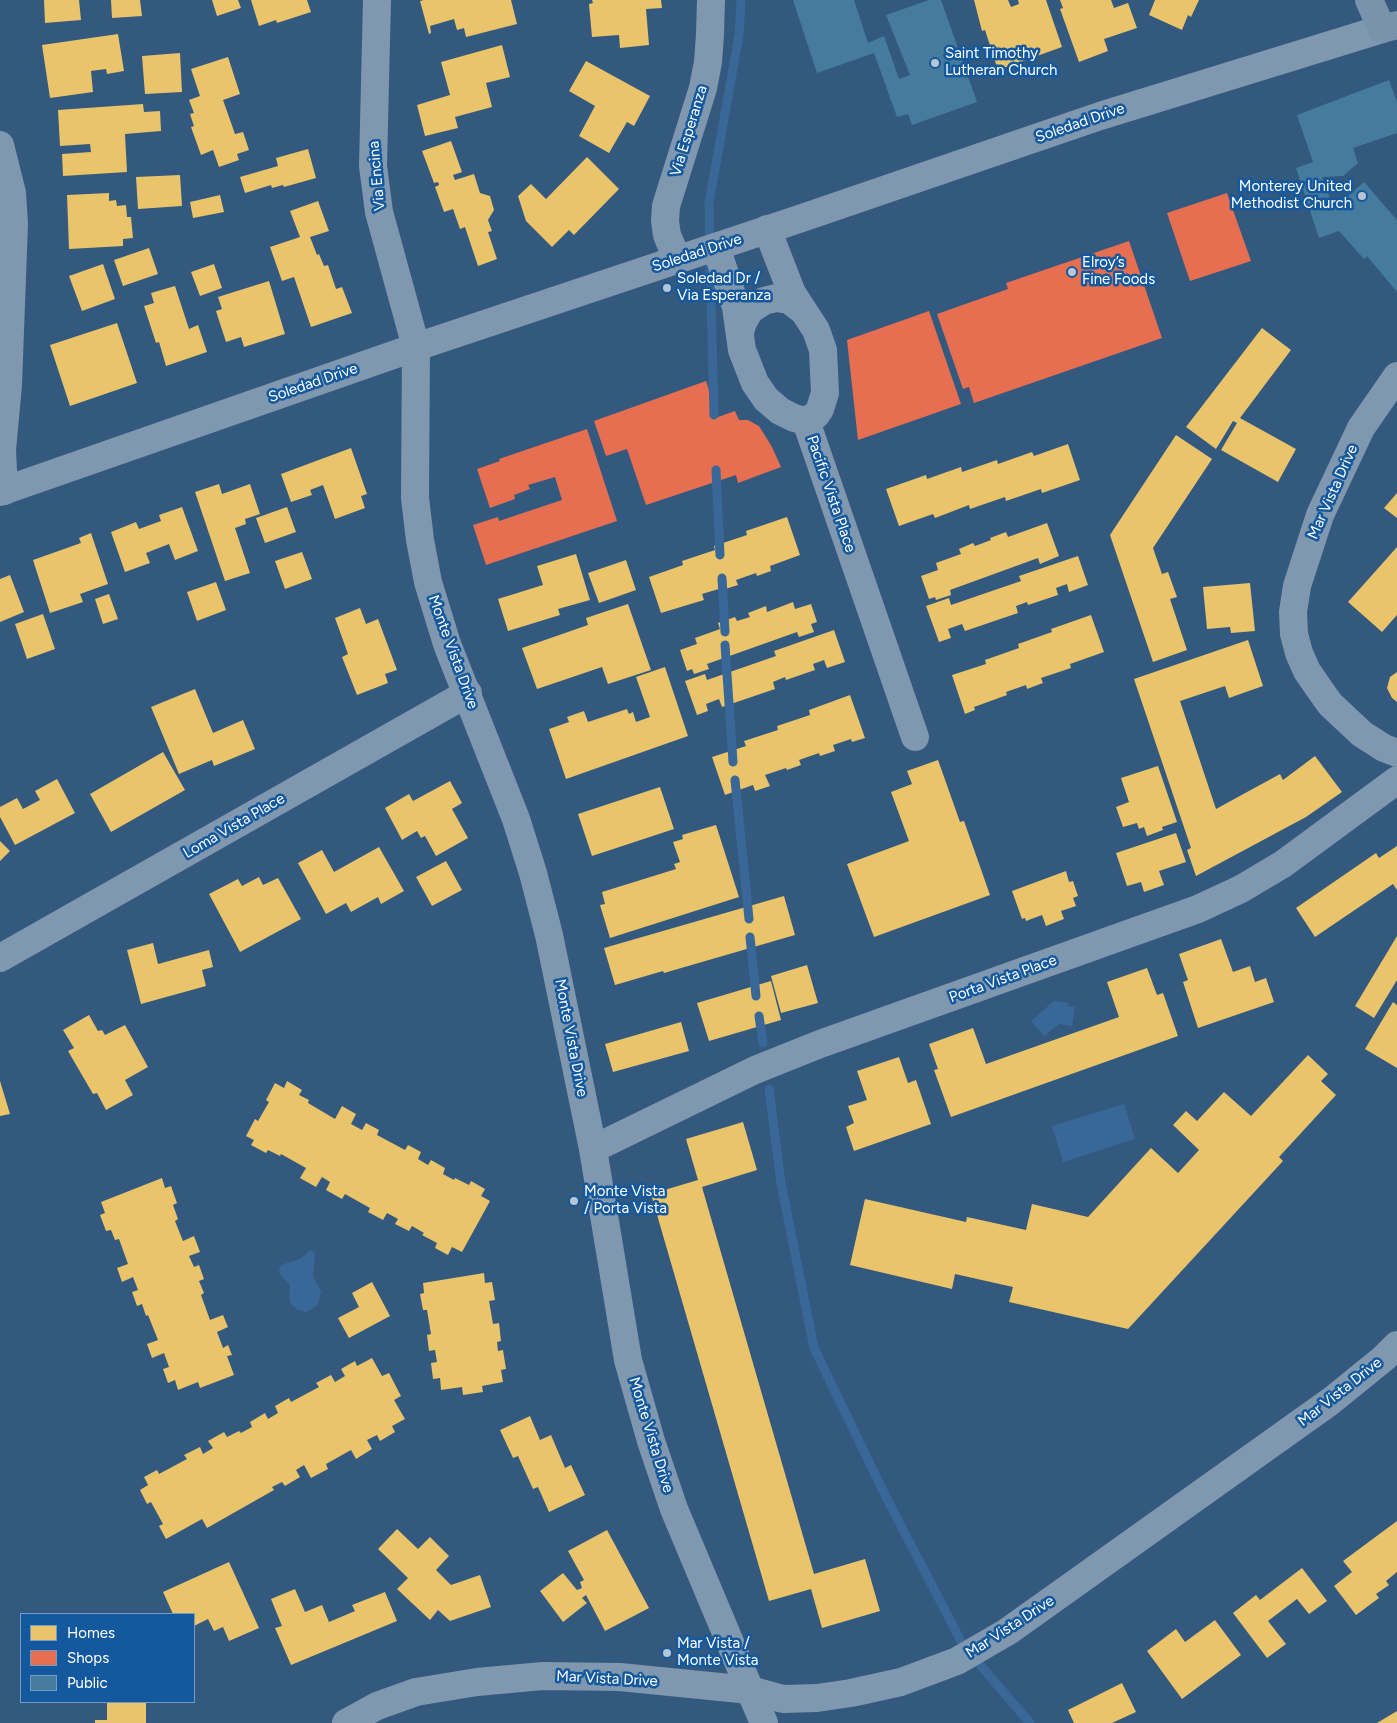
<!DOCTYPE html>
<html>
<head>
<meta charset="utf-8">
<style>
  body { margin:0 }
  #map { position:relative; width:1397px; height:1723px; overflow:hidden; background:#34597e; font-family:Figtree,sans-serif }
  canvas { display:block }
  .legend { position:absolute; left:20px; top:1613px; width:175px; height:90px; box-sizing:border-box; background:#14599e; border:1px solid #729bc5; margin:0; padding:6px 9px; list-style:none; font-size:15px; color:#fff }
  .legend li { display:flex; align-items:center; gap:10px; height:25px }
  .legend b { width:25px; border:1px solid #729bc5 }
</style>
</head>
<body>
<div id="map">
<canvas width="1397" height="1723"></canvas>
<ul class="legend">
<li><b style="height:14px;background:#e9c46a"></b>Homes</li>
<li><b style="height:14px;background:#e76f51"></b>Shops</li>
<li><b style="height:14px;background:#457b9d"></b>Public</li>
</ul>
</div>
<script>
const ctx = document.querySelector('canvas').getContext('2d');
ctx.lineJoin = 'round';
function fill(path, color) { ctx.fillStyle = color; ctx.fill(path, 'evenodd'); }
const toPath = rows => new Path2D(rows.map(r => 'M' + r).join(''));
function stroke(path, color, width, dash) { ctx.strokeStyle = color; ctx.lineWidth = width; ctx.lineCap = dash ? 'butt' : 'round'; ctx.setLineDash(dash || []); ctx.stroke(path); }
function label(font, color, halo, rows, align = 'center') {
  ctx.font = font + ' Figtree,sans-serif'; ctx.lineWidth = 5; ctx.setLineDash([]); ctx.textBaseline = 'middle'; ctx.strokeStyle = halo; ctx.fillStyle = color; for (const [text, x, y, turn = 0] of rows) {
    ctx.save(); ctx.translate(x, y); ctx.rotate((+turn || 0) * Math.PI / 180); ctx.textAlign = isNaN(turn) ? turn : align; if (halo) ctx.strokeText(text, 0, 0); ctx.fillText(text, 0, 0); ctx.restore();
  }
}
fill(toPath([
  [1054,1001,1068,1003,1068,1006,1075,1007,1072,1026,1059,1024,1044,1036,1031,1021],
  [1124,1104,1135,1139,1063,1162,1052,1126],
  [310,1250,315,1253,313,1276,321,1291,318,1304,315,1307,306,1312,298,1310,291,1304,289,1297,290,1285,281,1275,279,1270,281,1265,300,1259]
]), '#396898');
fill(toPath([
  [44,0,79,0,81,20,45,23],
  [111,0,140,0,142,16,112,18],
  [212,0,238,0,241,8,217,16],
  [251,0,307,0,311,12,277,23,276,20,259,26],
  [424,0,511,0,517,24,466,37,464,28,457,30,454,19,430,26,431,33,429,34,420,1],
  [592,0,661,0,662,8,646,9,649,45,620,48,619,35,592,37,589,4,593,3],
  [974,0,1008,0,1011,7,1019,4,1018,0,1046,0,1062,47,998,70,985,30,982,31],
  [1060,0,1111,0,1114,8,1128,3,1137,28,1104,39,1108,51,1079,62,1060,9,1063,8],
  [1155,0,1199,0,1191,17,1188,15,1182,30,1149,15],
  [118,34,124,71,107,74,106,69,91,71,93,92,50,98,42,45],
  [502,45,510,77,486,83,492,107,455,117,458,128,425,136,417,105,450,95,441,62],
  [180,53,182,92,145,94,142,56],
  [228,57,240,94,223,100,235,134,243,132,249,150,237,154,239,160,219,167,213,150,201,155,191,127,194,126,190,114,194,113,189,100,200,96,191,69],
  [586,61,650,96,634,126,627,122,609,153,579,136,595,106,569,91],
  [143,104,144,112,160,111,161,131,125,134,127,172,63,176,62,154,91,152,90,144,60,146,58,110],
  [451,141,462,172,453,175,455,180,474,174,480,193,490,196,494,210,488,220,492,231,488,232,497,259,478,266,465,227,460,229,453,209,444,212,435,187,439,185,438,182,434,183,422,151],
  [308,149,316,178,284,187,283,185,272,188,271,185,245,193,240,177,278,166,276,158],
  [587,157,619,189,574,235,569,230,552,247,526,221,518,196,531,184,546,199],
  [180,175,182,206,138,209,136,177],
  [109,193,109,201,116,200,117,206,126,205,127,217,131,217,133,238,123,239,123,246,69,249,67,195],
  [220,195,224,212,193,218,190,202],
  [318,201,329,231,310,237,317,255,319,254,324,266,328,265,336,289,342,287,352,313,311,327,294,277,282,281,270,247,300,237,290,211],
  [149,248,158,274,123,286,114,260],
  [103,264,115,299,82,311,69,276],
  [214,264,222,288,200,296,191,272],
  [269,281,285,334,244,347,241,337,226,342,216,311,222,309,218,297],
  [175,286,189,329,198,325,207,352,166,366,159,342,156,343,144,306,154,303,151,293],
  [117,323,137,383,70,406,50,345],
  [1262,328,1291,350,1240,418,1296,449,1278,482,1221,450,1237,423,1233,421,1216,449,1186,427],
  [1176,435,1212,459,1153,548,1162,574,1168,572,1177,597,1170,599,1187,650,1153,662,1110,535],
  [1068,444,1080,480,1042,493,1041,489,1006,501,1005,497,970,509,969,505,935,518,933,514,899,526,886,489,926,475,927,479,961,467,962,472,997,460,998,464,1032,452,1034,456],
  [351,448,367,494,361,496,365,508,335,519,323,485,310,490,312,495,291,502,281,474],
  [219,484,222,494,250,484,260,514,245,519,246,524,235,528,250,573,225,581,195,492],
  [1397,493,1397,518,1384,508],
  [182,507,198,551,175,560,169,544,146,553,150,563,125,572,111,532,136,522,139,529,161,521,159,515],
  [287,507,296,532,265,543,256,518],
  [787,517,800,555,770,566,771,571,757,576,756,573,736,580,738,585,722,590,722,588,702,594,704,600,661,613,649,577,683,565,682,561,715,550,714,546,747,535,746,531],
  [1047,523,1059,556,1040,564,1038,558,950,590,951,595,936,600,935,597,929,599,921,576,938,570,936,563,961,554,959,549,973,543,975,546,991,540,990,538,1006,532,1008,537],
  [91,533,108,584,80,594,83,602,50,613,33,560,81,543,79,538],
  [1397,547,1397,615,1382,632,1348,602],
  [302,552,312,579,285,589,275,561],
  [576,554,590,600,558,609,560,615,508,631,498,599,543,585,537,566],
  [1078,556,1088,585,1069,592,1067,584,1056,588,1058,595,1028,605,1027,602,1016,606,1018,613,965,631,962,624,948,629,951,638,939,642,926,606,949,598,951,605,1021,581,1019,576],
  [626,560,636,590,599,603,588,573],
  [10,575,24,612,0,622,0,579],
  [216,582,226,610,197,621,187,592],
  [1250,583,1255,631,1231,633,1230,627,1207,629,1203,587],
  [109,594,118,619,103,624,95,599],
  [793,602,795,609,811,604,817,622,811,624,814,632,799,637,797,632,707,664,709,669,694,674,692,669,687,671,680,650,697,644,695,638,720,629,718,623,735,617,737,621,750,617,748,613,766,606,767,612],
  [628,604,651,670,608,684,602,667,537,689,522,648,588,625,586,618],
  [360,608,366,624,378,619,397,670,385,674,388,683,357,695,342,657,348,654,335,618],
  [43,614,55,649,27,659,15,624],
  [1091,615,1104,652,1070,664,1071,668,1041,678,1043,683,1027,689,1026,685,1006,692,1007,695,974,707,975,710,965,714,952,675,986,664,985,660,1019,648,1018,644,1052,632,1051,629],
  [834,630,845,662,827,668,824,660,813,664,815,670,786,680,785,677,773,682,775,689,722,707,719,699,706,704,708,711,697,715,685,681,705,674,707,680,776,656,774,651],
  [1248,640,1263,686,1229,698,1225,686,1180,701,1216,809,1280,774,1283,780,1315,756,1342,792,1306,817,1196,876,1187,850,1191,848,1134,679],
  [665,667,688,736,566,779,549,729,569,722,567,717,584,711,588,722,627,709,629,714,633,712,636,722,650,717,636,677],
  [1397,672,1397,702,1392,698,1387,688,1390,677],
  [195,689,213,733,243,720,255,749,214,766,212,760,179,774,151,707],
  [850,695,865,738,852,742,851,739,833,745,835,751,820,756,819,753,799,760,801,765,787,770,786,768,765,775,770,786,755,791,753,785,725,795,712,757,746,746,744,741,778,730,777,726,810,715,809,710],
  [163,752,185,790,111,832,90,794],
  [938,760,960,822,964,821,990,895,874,937,847,864,909,841,891,792,912,784,907,771],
  [1158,766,1177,822,1162,827,1163,830,1147,836,1144,827,1139,829,1137,823,1123,827,1116,807,1129,802,1121,778],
  [57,779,75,813,15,845,0,817,0,807,17,798,23,809,40,800,35,791],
  [450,781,462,803,452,809,468,838,436,856,425,836,421,838,417,831,402,840,385,808,409,794,413,801],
  [660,787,674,829,592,856,578,814],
  [716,825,739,897,610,938,600,905,605,904,602,892,676,869,674,864,680,862,673,842,683,839,682,835],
  [1176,833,1186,862,1159,871,1164,885,1144,892,1141,882,1127,886,1116,853],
  [0,841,10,851,0,861],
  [1397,846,1397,890,1393,884,1315,937,1296,908,1376,853,1379,858],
  [379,847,404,891,381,904,378,897,351,912,346,903,326,914,298,863,322,850,334,872],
  [446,861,462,890,432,906,416,877],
  [1066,871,1069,882,1073,881,1078,896,1073,898,1076,906,1061,911,1064,919,1046,926,1042,915,1026,921,1025,918,1022,919,1012,891],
  [259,877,263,885,278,878,301,919,240,952,209,894,238,879,242,886],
  [784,896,795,935,664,973,663,971,615,985,604,948],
  [1397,936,1397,980,1374,1018,1355,1006],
  [1221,939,1233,972,1250,966,1255,982,1266,978,1274,1002,1198,1028,1183,982,1188,980,1179,954],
  [153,943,158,964,209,950,213,967,202,970,206,986,141,1004,127,950],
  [807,965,818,1003,781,1013,771,976],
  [1147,968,1157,995,1163,993,1178,1036,951,1117,934,1070,938,1069,929,1044,973,1028,986,1064,1119,1017,1107,982],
  [771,981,781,1020,709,1041,697,1003],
  [1393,1002,1397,1005,1397,1068,1365,1049],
  [89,1015,98,1031,102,1030,105,1035,125,1025,148,1067,125,1080,133,1095,106,1110,97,1093,93,1094,68,1051,74,1048,63,1030],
  [681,1022,689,1051,613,1072,605,1044],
  [1308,1055,1328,1074,1321,1081,1336,1095,1279,1157,1283,1161,1128,1329,1009,1302,1013,1287,955,1274,952,1289,850,1265,865,1199,966,1222,967,1217,1026,1230,1032,1204,1088,1217,1151,1148,1178,1173,1199,1150,1173,1125,1186,1111,1197,1121,1224,1092,1251,1116],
  [899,1057,908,1083,916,1080,931,1124,854,1151,846,1127,854,1123,848,1106,867,1100,857,1071],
  [0,1081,10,1114,0,1116],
  [287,1081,302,1090,299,1095,309,1100,308,1103,335,1119,342,1106,356,1114,351,1124,362,1130,366,1123,379,1130,377,1135,405,1150,408,1145,421,1152,418,1159,428,1165,431,1160,445,1168,443,1174,454,1180,455,1178,469,1185,471,1181,485,1189,481,1196,490,1201,462,1252,452,1247,448,1255,435,1248,437,1243,422,1235,424,1233,412,1226,409,1231,395,1224,398,1219,387,1213,383,1220,368,1212,370,1208,345,1194,342,1199,326,1190,330,1182,322,1177,316,1187,300,1178,306,1168,281,1154,280,1156,268,1150,266,1153,251,1145,254,1140,246,1136,255,1119,258,1121,269,1102,266,1100,275,1083,284,1088],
  [743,1122,757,1170,702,1187,814,1574,865,1559,880,1611,822,1628,811,1589,769,1601,651,1194,698,1180,686,1139],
  [162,1178,165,1188,171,1186,177,1203,173,1205,178,1219,175,1221,183,1241,194,1236,200,1252,189,1256,194,1267,199,1265,204,1279,199,1281,204,1293,201,1295,210,1320,223,1315,228,1327,217,1332,223,1348,228,1345,232,1355,227,1356,234,1375,200,1388,198,1382,178,1390,175,1380,168,1383,163,1369,169,1367,164,1353,152,1358,147,1344,158,1340,148,1315,146,1316,142,1304,137,1306,132,1292,138,1290,133,1277,122,1282,117,1268,128,1264,119,1239,115,1240,111,1230,106,1231,100,1215,105,1213,101,1202],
  [484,1273,485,1283,492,1282,495,1300,489,1301,493,1324,499,1323,501,1341,497,1342,498,1351,503,1350,506,1369,501,1370,503,1382,482,1386,483,1392,463,1395,462,1387,441,1390,440,1378,433,1379,431,1363,437,1362,435,1350,429,1351,427,1335,431,1334,427,1310,423,1310,420,1294,424,1293,423,1283],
  [372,1282,390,1316,349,1338,338,1318,359,1307,352,1293],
  [372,1358,382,1376,389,1373,401,1396,394,1400,405,1419,392,1426,395,1432,380,1441,377,1435,367,1440,372,1449,356,1459,351,1450,326,1464,328,1469,311,1478,304,1465,296,1470,300,1477,285,1486,282,1482,272,1487,274,1490,207,1528,202,1519,166,1539,159,1526,163,1524,151,1502,147,1504,140,1490,148,1485,144,1477,157,1470,159,1474,187,1459,184,1455,200,1447,203,1454,213,1448,208,1441,224,1432,227,1437,239,1431,241,1433,252,1427,250,1422,265,1413,268,1419,278,1413,275,1406,289,1398,291,1402,319,1387,316,1383,331,1375,335,1382,345,1376,341,1369,355,1361,357,1366],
  [530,1416,540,1440,551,1435,565,1468,571,1465,585,1495,549,1512,538,1487,533,1489,518,1456,513,1458,500,1430],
  [1397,1521,1397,1572,1386,1581,1389,1585,1376,1594,1379,1598,1356,1615,1334,1586,1352,1572,1343,1561],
  [397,1529,418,1549,430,1537,449,1556,436,1570,451,1585,480,1575,491,1607,450,1621,438,1610,430,1620,397,1589,408,1578,378,1549],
  [607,1530,649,1608,605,1631,586,1595,582,1598,587,1603,563,1622,540,1591,563,1573,577,1590,582,1588,580,1582,584,1580,568,1551],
  [229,1562,259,1628,229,1641,223,1627,214,1631,208,1619,194,1626,194,1614,173,1614,163,1592],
  [1302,1568,1327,1601,1309,1614,1297,1599,1268,1621,1286,1644,1267,1658,1233,1613,1256,1595,1260,1600],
  [295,1589,305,1612,322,1605,329,1622,355,1611,352,1605,385,1592,397,1621,291,1665,275,1628,282,1626,271,1599],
  [1215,1620,1241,1655,1182,1699,1147,1651,1176,1629,1185,1642],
  [1122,1683,1136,1712,1112,1723,1074,1723,1068,1710],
  [107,1702,146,1702,146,1723,95,1723,95,1720,107,1720],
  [1397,1711,1397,1723,1377,1723]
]), '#e9c46a');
fill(toPath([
  [1227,193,1251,261,1190,281,1167,213],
  [1129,241,1162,338,974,403,969,387,963,389,937,314,1008,289,1006,283],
  [929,311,961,404,858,440,847,340],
  [706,381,718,417,735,411,739,420,748,420,759,426,772,447,781,467,738,483,736,475,646,505,627,449,606,456,594,421],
  [587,429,617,521,486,565,473,525,498,517,499,521,562,500,555,477,528,485,530,489,514,495,515,499,490,508,477,469,500,461,499,459]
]), '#e76f51');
fill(toPath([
  [793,0,854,0,868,43,884,36,899,79,910,75,886,15,929,0,941,0,977,102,912,125,908,114,897,117,874,53,817,73],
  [1389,80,1397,102,1397,133,1353,148,1358,163,1343,176,1322,177,1334,209,1364,182,1397,220,1397,292,1367,256,1364,259,1339,231,1319,238,1296,168,1313,162,1297,115]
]), '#457b9d');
stroke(toPath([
  [710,245,709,203,739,35,741,0],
  [710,263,714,415],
  [716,470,720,555],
  [722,578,725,632],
  [725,645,733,762],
  [735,780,749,919],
  [750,937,756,996],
  [759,1016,763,1043],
  [769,1089,781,1183,814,1348,885,1495,963,1645,1030,1723]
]), '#396898', 9);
stroke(toPath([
  [377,0,373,166,379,212,416,347],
  [0,145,12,193,14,224,8,385,2,450,4,491],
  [767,229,792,293,816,330,823,350,825,393,820,409,816,415,806,421],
  [716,247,736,307,742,350,755,383,766,399,780,411,794,418,806,421],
  [677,259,667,235,665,221,666,206,703,88,708,62,710,34,711,0],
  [740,332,743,322,750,310,764,301,776,298,789,300,802,310],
  [1397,376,1361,428,1320,515,1297,586,1293,612,1294,634,1299,653,1307,671,1318,687,1330,704,1362,734,1384,748,1397,753],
  [806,421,915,737],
  [0,958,468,693],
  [593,1149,755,1070,820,1044,1198,909,1241,889,1283,864,1397,780],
  [750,1690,783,1699,817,1698,851,1693,901,1682,957,1661,1007,1632,1331,1401,1384,1358,1397,1345],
  [750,1690,764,1723]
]), '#7f97af', 28);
stroke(toPath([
  [0,492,416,347,802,218,1100,116,1382,29],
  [346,1723,377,1706,416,1692,477,1682,543,1676,620,1677,750,1690,674,1509,651,1441,628,1360,593,1149,549,935,533,873,516,819,447,644,428,582,420,540,415,498,416,347]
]), '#7f97af', 28);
stroke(toPath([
  [1369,0,1382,29,1397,25]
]), '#7a93ac', 28);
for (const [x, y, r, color] of [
  [935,63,5,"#b8c5d2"],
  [1362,196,5,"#b8c5d2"],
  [1072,272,5,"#b8c5d2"],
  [667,288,5,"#b8c5d2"],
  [574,1201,5,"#b8c5d2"],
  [667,1653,5,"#b8c5d2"]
]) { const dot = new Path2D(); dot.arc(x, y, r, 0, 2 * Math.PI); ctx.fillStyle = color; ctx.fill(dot); stroke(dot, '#14599e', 2); }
label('15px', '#fff', '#14599e', [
  ["Saint Timothy",945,54],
  ["Lutheran Church",945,71],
  ["Monterey United",1352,187,"right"],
  ["Methodist Church",1352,204,"right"],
  ["Elroy’s",1082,263],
  ["Fine Foods",1082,280],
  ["Soledad Dr /",677,279],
  ["Via Esperanza",677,296],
  ["Monte Vista",584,1192],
  ["/ Porta Vista",584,1209],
  ["Mar Vista /",677,1644],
  ["Monte Vista",677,1661]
], 'left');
label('15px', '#fff', '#14599e', [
  ["Soledad Drive",1080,123,-19],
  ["Via Esperanza",689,131,-73],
  ["Via Encina",377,176,-95],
  ["Soledad Drive",697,253,-18],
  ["Soledad Drive",313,383,-19],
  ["Mar Vista Drive",1333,492,-66],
  ["Pacific Vista Place",831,494,71],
  ["Monte Vista Drive",453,652,70],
  ["Loma Vista Place",234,826,-30],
  ["Porta Vista Place",1003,979,-20],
  ["Monte Vista Drive",571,1038,79],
  ["Mar Vista Drive",1340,1392,-38],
  ["Monte Vista Drive",651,1435,73],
  ["Mar Vista Drive",1010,1627,-33],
  ["Mar Vista Drive",607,1679,3]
]);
</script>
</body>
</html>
